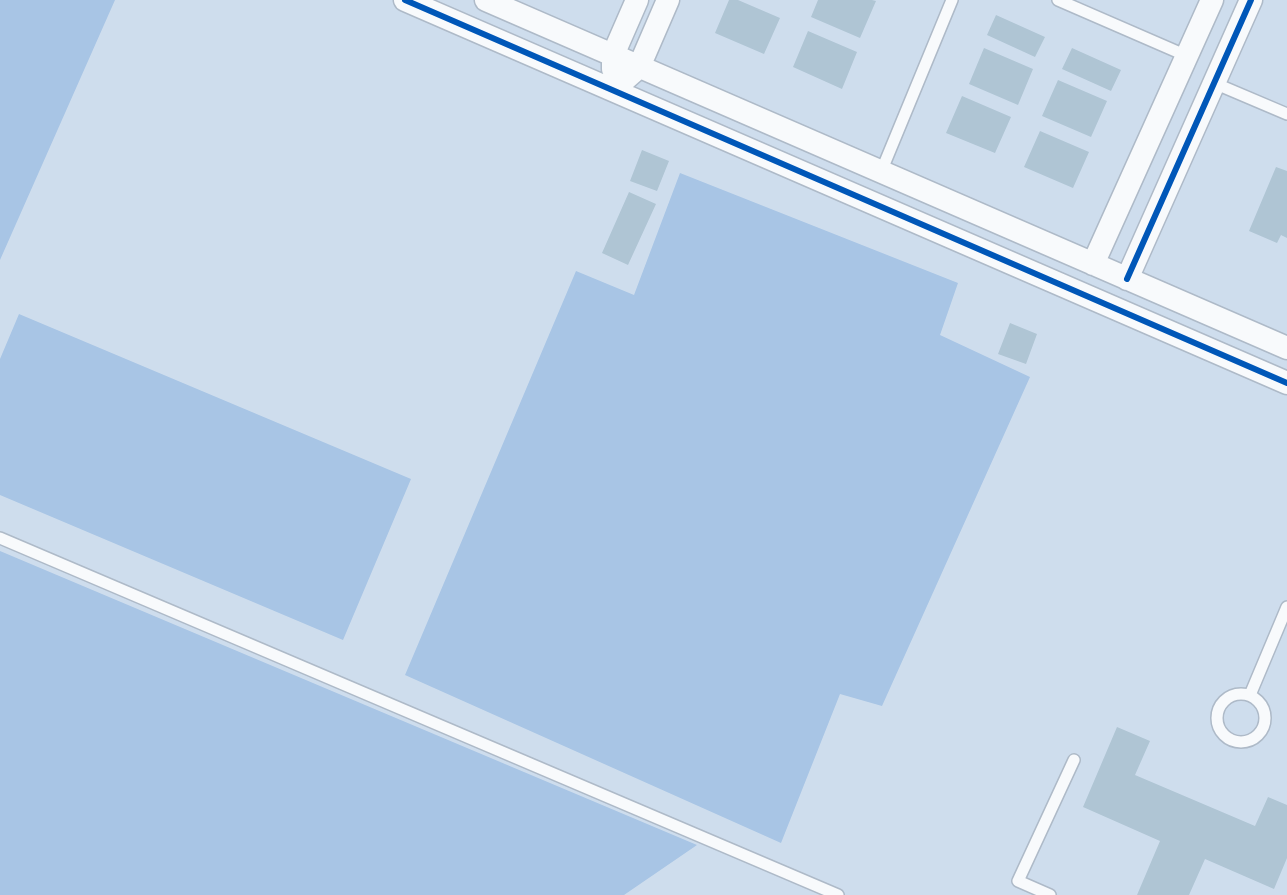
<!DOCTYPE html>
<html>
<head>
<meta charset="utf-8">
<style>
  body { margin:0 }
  canvas { display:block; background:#cedded }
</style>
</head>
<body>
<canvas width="1287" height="895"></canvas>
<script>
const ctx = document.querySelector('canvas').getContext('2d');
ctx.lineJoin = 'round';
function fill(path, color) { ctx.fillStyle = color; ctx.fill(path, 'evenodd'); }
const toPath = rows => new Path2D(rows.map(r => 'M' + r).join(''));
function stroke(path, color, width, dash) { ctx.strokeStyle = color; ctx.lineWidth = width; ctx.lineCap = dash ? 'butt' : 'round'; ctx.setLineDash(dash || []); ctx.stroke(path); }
fill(toPath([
  [0,0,115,0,0,260],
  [680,173,958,283,940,335,1030,377,882,706,840,694,781,843,405,675,576,271,634,295],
  [19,314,411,479,343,640,0,495,0,359],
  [0,551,697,845,624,895,0,895]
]), '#a8c5e5');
fill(toPath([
  [729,0,738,0,780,18,764,54,715,33],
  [818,0,872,0,876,1,860,38,811,17],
  [996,15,1045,37,1035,57,987,35],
  [808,31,857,52,842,89,793,67],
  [984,48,1033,69,1018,105,969,84],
  [1072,48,1121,70,1111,91,1062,69],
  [1058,80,1107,101,1091,137,1042,116],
  [962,96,1011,117,995,153,946,133],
  [1040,131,1089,152,1073,188,1024,167],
  [642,150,669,161,657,191,630,181],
  [1276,167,1287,171,1287,238,1281,235,1277,243,1249,231],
  [629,192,656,204,628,265,602,253],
  [1010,323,1037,334,1026,364,998,354],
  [1117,727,1150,741,1135,775,1255,826,1268,797,1287,805,1287,858,1274,889,1205,859,1189,895,1137,895,1160,841,1083,807]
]), '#afc5d4');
const service = toPath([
  [1058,0,1187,56],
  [1214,83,1287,114],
  [881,172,952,0],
  [0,538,838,895],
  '1217 718a24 24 0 1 1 48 0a24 24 0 1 1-48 0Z',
  [1250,695,1287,607],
  [1050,895,1018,881,1074,760]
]);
const minor = toPath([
  [405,0,1287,383],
  [486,0,1287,348],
  [613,69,613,55,637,0],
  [613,90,639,67,668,0],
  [1093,264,1212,0],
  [1127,279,1251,0]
]);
stroke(service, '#aebac8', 14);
stroke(minor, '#aebac8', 25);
stroke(service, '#f8fafc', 11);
stroke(minor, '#f8fafc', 22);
stroke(toPath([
  [405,0,1287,383],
  [1127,279,1251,0]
]), '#0057b8', 6);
</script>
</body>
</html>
